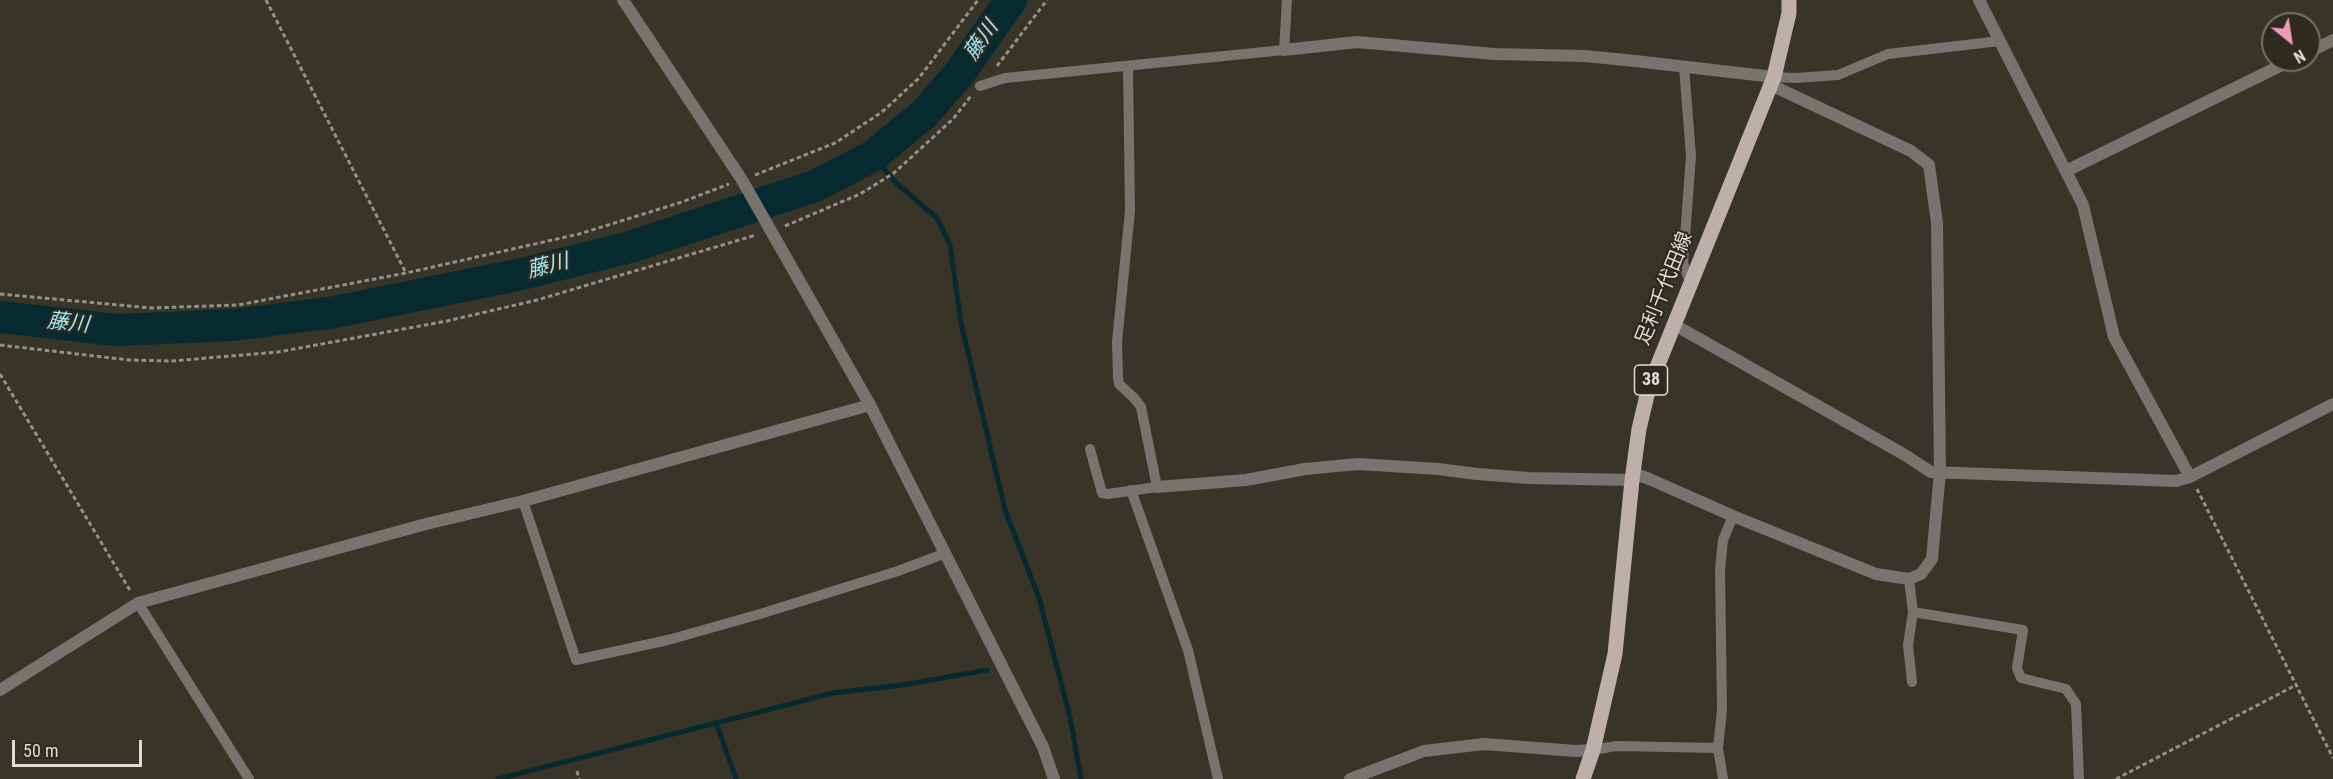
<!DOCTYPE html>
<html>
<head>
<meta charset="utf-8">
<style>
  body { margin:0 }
  #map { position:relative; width:2333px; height:779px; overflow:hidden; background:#393428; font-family:"Roboto Condensed",sans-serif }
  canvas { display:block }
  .north { position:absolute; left:2261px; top:12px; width:60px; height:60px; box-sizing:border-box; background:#2f2a1e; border:2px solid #757167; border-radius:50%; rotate:150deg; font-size:16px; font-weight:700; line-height:24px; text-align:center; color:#dfdcd5 }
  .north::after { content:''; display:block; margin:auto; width:21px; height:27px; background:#f09ab7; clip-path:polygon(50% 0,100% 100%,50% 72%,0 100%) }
  .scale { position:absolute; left:12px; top:740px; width:130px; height:27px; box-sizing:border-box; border:3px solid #dfdcd5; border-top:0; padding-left:8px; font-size:18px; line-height:21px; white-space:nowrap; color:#dfdcd5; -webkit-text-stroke:4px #2f2a1e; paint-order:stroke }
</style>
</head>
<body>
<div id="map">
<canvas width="2333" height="779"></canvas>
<div class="north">N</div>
<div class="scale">50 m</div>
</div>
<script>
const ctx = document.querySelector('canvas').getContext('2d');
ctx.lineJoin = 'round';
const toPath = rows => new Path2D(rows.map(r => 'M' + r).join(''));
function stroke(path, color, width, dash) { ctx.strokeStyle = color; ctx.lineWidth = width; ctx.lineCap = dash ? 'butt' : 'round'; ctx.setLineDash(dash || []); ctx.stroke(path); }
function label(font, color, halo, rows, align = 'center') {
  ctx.font = font + ' "Roboto Condensed","Noto Sans JP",sans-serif'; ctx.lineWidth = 4.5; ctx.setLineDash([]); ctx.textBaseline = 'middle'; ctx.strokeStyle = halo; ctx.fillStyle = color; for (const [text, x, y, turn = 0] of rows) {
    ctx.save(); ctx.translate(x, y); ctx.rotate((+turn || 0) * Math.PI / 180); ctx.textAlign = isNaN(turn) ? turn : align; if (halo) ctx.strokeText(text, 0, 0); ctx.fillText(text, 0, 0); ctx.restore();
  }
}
stroke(toPath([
  [873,156,895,182,937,218,950,245,961,323,1005,510,1039,598,1070,717,1081,779],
  [716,722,736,779],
  [498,779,833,693,902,685,987,670]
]), '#072a31', 5);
stroke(toPath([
  [0,317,116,330,233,325,335,312,522,274,630,247,815,186,873,156,924,114,959,74,1011,0]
]), '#072a31', 32);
stroke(toPath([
  [266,0,406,273],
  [997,66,1047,0],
  [755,175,835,143,882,112,919,78,978,0],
  [785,226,860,194,894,173,953,119,971,96],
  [0,294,151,308,238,305,406,273,579,234,682,202,729,184],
  [0,345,129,360,172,361,278,352,447,321,537,300,756,235],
  [0,374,131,592],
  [2197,489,2333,758],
  [577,771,579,779],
  [2116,779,2296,685]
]), '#949087', 3, [4.5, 3]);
stroke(toPath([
  [1684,67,1691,156,1683,263,1690,282],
  [1774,77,1796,78,1838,75,1888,54,2000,41],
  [980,86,1005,78,1284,50,1287,0],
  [1090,449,1102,493,1108,494,1157,487,1141,407,1135,399,1119,384,1118,377,1117,342,1130,211,1128,67],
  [1131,490,1188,650,1218,779],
  [523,501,576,660,668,640,760,614,898,571,946,553],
  [1909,579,1913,612,1908,645,1912,682],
  [138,603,249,779],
  [1913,612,2023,630,2017,668,2021,678,2066,689,2076,704,2079,779],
  [1718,748,1722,710,1720,570,1723,540,1733,516],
  [1593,750,1616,746,1718,748,1723,779]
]), '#79736f', 10);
stroke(toPath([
  [1979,0,2083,205,2114,337,2190,477],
  [1284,50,1357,42,1494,54,1585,56,1635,61,1774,77],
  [2309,52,2333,40],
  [2066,171,2292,60],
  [1673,324,1905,455,1931,472,2176,481,2190,477,2333,404],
  [1632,473,1647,478,1733,516,1876,574,1909,579,1921,574,1932,559,1940,472,1937,223,1929,165,1911,151,1771,85],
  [1157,487,1246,480,1305,469,1358,464,1438,469,1477,474,1528,478,1632,480],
  [0,690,138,603,426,524,523,501,870,405],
  [1350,779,1424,751,1484,744,1576,751,1593,750]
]), '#79736f', 12);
stroke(toPath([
  [623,0,742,180,870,405,1043,747,1054,779]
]), '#79736f', 12);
stroke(toPath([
  [1583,779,1593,750,1615,654,1632,480,1639,429,1649,387,1774,77,1789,13,1789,0]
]), '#bdb0a9', 15);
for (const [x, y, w] of [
  [1651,380,33]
]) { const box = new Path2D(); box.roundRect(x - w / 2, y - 15, w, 30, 4.5); ctx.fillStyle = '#2f2a1e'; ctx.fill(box); stroke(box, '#dfdcd5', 1.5); }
label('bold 18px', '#dfdcd5', null, [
  ["38",1651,380]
]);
label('20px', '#dfdcd5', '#2f2a1e', [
  ["足利千代田線",1665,289,-68]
]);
label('italic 21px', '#9deafc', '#2f2a1e', [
  ["藤川",982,41,-55],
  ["藤川",548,267,-14],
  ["藤川",68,324,6]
]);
</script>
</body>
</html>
